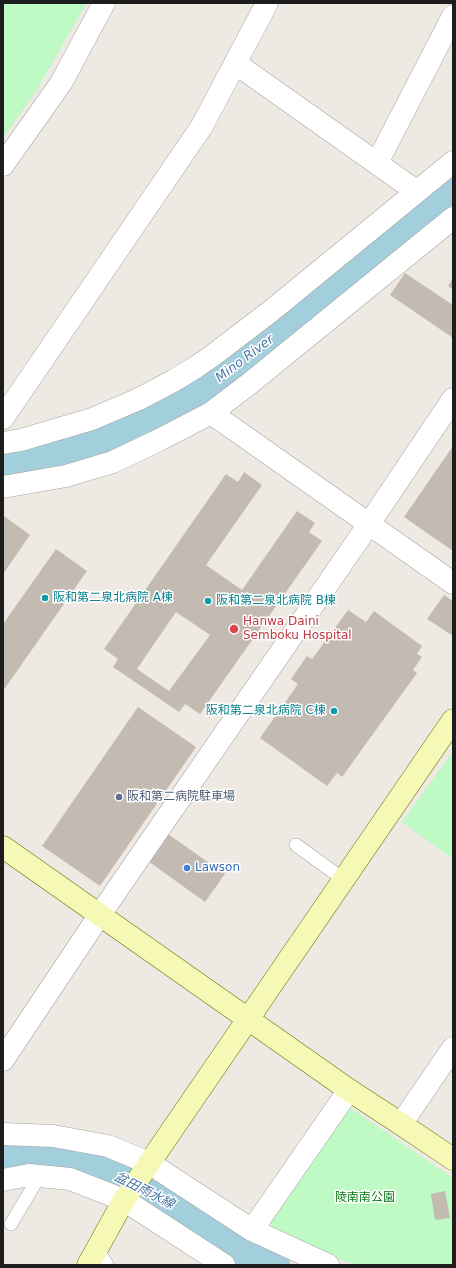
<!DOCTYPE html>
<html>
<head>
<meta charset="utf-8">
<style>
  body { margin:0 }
  #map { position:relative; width:456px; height:1268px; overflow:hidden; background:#eeeae3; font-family:"DejaVu Sans",sans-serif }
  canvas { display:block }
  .frame { position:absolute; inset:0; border:4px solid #1d1d1d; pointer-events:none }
</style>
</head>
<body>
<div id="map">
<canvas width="456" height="1268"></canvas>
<div class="frame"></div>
</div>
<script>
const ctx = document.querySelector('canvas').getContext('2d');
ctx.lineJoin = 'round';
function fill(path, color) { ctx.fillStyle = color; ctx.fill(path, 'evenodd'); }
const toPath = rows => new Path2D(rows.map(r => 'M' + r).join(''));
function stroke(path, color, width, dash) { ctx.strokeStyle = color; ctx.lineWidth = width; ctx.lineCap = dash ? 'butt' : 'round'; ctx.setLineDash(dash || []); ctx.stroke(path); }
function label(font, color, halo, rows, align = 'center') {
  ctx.font = font + ' "DejaVu Sans","Noto Sans JP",sans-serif'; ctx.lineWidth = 3; ctx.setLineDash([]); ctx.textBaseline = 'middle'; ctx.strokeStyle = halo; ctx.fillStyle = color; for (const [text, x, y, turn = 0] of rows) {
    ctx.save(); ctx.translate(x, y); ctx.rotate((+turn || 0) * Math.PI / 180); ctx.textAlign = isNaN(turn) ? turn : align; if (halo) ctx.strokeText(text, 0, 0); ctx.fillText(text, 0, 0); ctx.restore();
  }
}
fill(toPath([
  [3,3,87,3,36,91,3,138],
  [453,751,453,859,402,822],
  [352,1109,453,1178,453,1265,361,1265,337,1259,272,1228,270,1218,343,1111]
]), '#bff9c4');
stroke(toPath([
  [3,467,24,465,94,445,150,419,216,382,251,356,288,325,453,190],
  [3,1159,43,1157,68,1160,120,1176,157,1194,255,1258,271,1265]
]), '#a3cfdc', 38);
fill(toPath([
  [405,273,453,305,453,338,390,295],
  [453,278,453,290,448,286],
  [453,446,453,551,404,517],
  [244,472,262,485,206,565,242,590,297,511,315,523,309,532,322,541,200,714,185,704,179,712,113,667,118,659,104,649,226,474,238,482],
  [176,612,210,635,169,691,137,669],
  [4,516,30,535,3,574,3,518],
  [56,549,87,571,3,691,3,624],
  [444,595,453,601,453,636,427,619],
  [348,610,366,622,374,611,422,646,417,654,422,657,413,670,417,673,342,777,337,773,327,786,260,738,298,684,291,679,307,656,312,659],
  [138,707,196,747,100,886,42,846],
  [168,834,225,874,205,902,148,861],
  [445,1191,450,1218,435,1220,431,1194]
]), '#c3bab2');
const lane = toPath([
  [296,845,343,879],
  [11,1224,40,1175],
  [97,1249,107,1265]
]);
const street = toPath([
  [235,63,416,191],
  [377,163,453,16],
  [3,165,61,83,104,3],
  [211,413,249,384,453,218],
  [3,418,202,126,267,3],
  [3,443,21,440,92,419,139,399,173,381,196,367,212,356,271,311,453,162],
  [3,487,66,476,113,462,159,440,211,413,453,583],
  [3,1060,99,916,369,524,453,399],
  [401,1124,453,1048],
  [3,1134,53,1136,108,1146,149,1163,252,1230,328,1265],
  [3,1180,29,1175,70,1179,124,1200,224,1265],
  [252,1230,349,1090]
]);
const secondary = toPath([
  [3,847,349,1090,401,1124,453,1159],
  [88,1265,124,1200,453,720]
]);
stroke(lane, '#a4a4a4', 14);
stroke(street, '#a4a4a4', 23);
stroke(secondary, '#677305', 23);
stroke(lane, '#fff', 13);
stroke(street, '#fff', 22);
stroke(secondary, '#f6f9b6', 22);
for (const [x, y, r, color] of [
  [45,598,4,"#0f9aa8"],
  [208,601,4,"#0f9aa8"],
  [234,629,5,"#e0444e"],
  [334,711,4,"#0f9aa8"],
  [119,797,4,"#5c6f8a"],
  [187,868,4,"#3f7fe0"]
]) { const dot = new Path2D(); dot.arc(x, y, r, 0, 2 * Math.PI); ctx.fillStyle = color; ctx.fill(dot); stroke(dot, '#fff', 1.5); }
label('12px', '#0d838f', '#fff', [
  ["阪和第二泉北病院 A棟",53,598],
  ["阪和第二泉北病院 B棟",216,601],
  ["阪和第二泉北病院 C棟",326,711,"right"]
], 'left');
label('12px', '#be3a42', '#fff', [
  ["Hanwa Daini",243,622],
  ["Semboku Hospital",243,636]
], 'left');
label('12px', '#4e5e75', '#fff', [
  ["阪和第二病院駐車場",127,797]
], 'left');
label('12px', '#366cbe', '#fff', [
  ["Lawson",195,868]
], 'left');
label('12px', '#0b7a15', '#fff', [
  ["陵南南公園",365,1198]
]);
label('italic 13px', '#4776a4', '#fff', [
  ["Mino River",245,359,-37],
  ["盆田雨水線",144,1191,27]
]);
</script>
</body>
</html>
